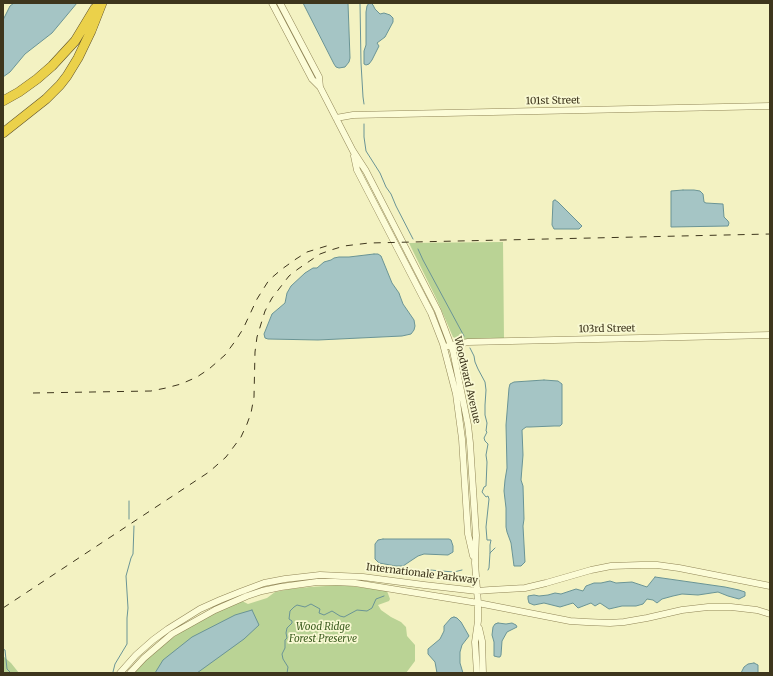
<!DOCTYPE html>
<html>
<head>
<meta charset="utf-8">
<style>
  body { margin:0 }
  #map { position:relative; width:773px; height:676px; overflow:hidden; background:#f3f2c2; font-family:Merriweather,serif }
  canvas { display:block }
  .frame { position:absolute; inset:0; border:4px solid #3e361d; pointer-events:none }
</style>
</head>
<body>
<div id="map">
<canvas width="773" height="676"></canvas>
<div class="frame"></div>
</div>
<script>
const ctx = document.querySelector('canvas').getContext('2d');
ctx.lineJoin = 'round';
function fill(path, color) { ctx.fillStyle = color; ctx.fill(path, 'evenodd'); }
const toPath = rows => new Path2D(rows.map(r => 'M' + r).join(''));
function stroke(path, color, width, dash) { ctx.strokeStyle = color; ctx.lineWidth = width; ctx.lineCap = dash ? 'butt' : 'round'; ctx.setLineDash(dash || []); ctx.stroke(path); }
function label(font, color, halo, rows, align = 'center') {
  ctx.font = font + ' Merriweather,serif'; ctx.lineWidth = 3.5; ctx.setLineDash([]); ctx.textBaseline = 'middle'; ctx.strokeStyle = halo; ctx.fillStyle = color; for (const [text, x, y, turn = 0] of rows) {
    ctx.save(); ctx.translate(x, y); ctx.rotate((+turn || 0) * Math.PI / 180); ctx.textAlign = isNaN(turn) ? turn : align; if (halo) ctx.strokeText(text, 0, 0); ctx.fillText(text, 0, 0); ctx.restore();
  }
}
fill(toPath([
  [503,242,504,339,457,339,453,337,437,300,409,243],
  [341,585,358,587,387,591,390,599,389,601,378,605,381,610,391,617,401,622,406,627,407,636,415,645,415,661,406,673,134,673,151,655,167,642,181,632,215,613,242,601,248,604,267,598,275,592,290,589,310,587],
  [3,656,11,663,19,673,3,673]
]), '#bad395');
const water = toPath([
  [14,3,77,3,52,33,25,54,10,72,3,77,3,20,10,6,14,3],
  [303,3,348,3,350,58,349,62,345,67,339,68,336,67,334,64,303,3],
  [369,3,371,3,373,5,375,9,380,14,384,13,390,15,393,18,393,22,385,37,377,43,379,46,372,60,369,64,366,65,364,64,364,51,366,45,366,12,367,6,369,3],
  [683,190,694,190,700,191,703,194,704,202,706,203,723,204,724,217,728,221,729,223,728,226,671,227,671,191,683,190],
  [555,200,558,202,582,226,579,229,554,229,552,225,553,201,555,200],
  [374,254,378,254,381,256,392,283,399,293,400,296,403,304,414,320,415,326,414,330,411,334,402,336,318,340,268,339,265,338,264,334,272,314,285,303,287,293,291,286,305,273,313,268,317,268,324,262,331,260,334,258,339,257,349,257,374,254],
  [544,380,558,381,562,384,562,424,560,426,554,426,530,427,526,427,522,430,523,455,521,480,523,486,524,519,523,526,525,562,521,566,514,566,511,543,507,532,506,527,506,508,504,491,505,480,507,468,506,425,509,388,510,384,514,382,544,380],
  [383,539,449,539,451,540,453,546,453,552,448,555,424,554,418,556,403,566,396,566,379,563,375,559,375,544,378,540,383,539],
  [655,577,725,587,739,590,745,592,745,596,739,599,728,596,718,592,698,595,682,594,673,596,662,599,657,603,653,600,647,599,643,604,636,606,622,606,609,609,600,603,595,606,591,603,578,608,573,603,560,607,544,603,534,605,529,603,528,599,528,596,534,595,539,596,548,595,555,593,561,594,576,589,583,591,586,586,594,583,601,583,610,581,616,583,632,582,647,587,655,577],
  [252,610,259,625,244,639,197,673,155,673,163,660,192,637,235,615,252,610],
  [454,617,457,618,461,622,469,636,462,645,460,652,460,663,463,673,437,673,435,662,428,654,428,649,440,639,444,631,444,626,451,618,454,617],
  [498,623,506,624,512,623,516,625,517,627,507,632,502,641,501,655,500,657,498,657,494,656,494,642,492,635,493,627,495,624,498,623],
  [754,663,758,665,758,673,741,673,744,667,748,664,754,663]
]);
fill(water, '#a5c5c5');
stroke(water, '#6a9495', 1);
stroke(toPath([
  [360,3,361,63,363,97,364,104],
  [364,124,364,137,366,151,380,173,386,187,391,194,396,206,413,239],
  [418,249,423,260,464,336],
  [470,348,474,356,475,362,478,369,485,382,486,390,485,405,485,415,487,423,486,431,487,432,484,438,485,441,488,444,486,455,487,462,486,486,484,487,482,492,486,497,488,496,489,499,486,527,487,540,491,540,490,545,490,553],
  [129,501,129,519],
  [488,570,489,568,490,553,495,548],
  [422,577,430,570,454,572,462,570],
  [3,649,5,650,7,669,11,673],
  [113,672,115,664,127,644,127,618,128,608,126,576,131,558,133,554,134,526],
  [287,673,288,667,283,659,282,654,285,648,285,640,287,638,286,633,287,628,292,623,292,621,289,619,290,611,294,607,297,605,305,607,311,604,320,609,319,613,324,615,332,611,340,616,344,617,357,610,367,611,372,608,376,599,384,596]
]), '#6a9495', 1);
const minor = toPath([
  [272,3,312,79,320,87],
  [280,3,319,77,320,87,353,151,366,171,438,311,453,351,468,425,470,443,476,535,475,563,478,603,478,621,475,642,477,673],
  [336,118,353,115,770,106],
  [354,156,357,170,431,313,443,344,456,394,462,439,468,534,473,556],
  [448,346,468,342,770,335],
  [479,628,482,641,483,673],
  [120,673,136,655,153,640,168,629,200,609,220,600,240,592,264,583,285,579,320,575,363,577,424,585,477,591,490,590,525,588,546,583,591,570,611,566,641,565,657,565,679,568,770,586],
  [130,673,144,658,172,634,215,610,247,596,262,591,281,587,317,582,335,582,355,583,478,603,570,621,586,622,610,623,624,622,647,618,682,610,708,607,731,607,757,610,770,614]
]);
const highway = toPath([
  [3,101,19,92,37,79,52,66,75,41,95,8],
  [3,133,46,99,60,85,67,76,78,58,91,31,102,3]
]);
stroke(minor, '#908557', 7);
stroke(highway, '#5d502b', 10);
stroke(minor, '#fcfcd7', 6);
stroke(highway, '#ebd14a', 9);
stroke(toPath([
  [33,393,151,391,166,388,181,384,197,377,209,369,225,355,236,340,243,329,257,299,269,280,282,269,296,259,307,252,333,244],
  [3,608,209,472,226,457,241,437,247,424,251,413,254,397,255,352,257,337,265,311,272,298,289,276,298,269,320,254,331,250,344,246,369,243,770,234]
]), '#3e361d', 1, [7, 7]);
label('10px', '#3e361d', '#f9f9d3', [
  ["101st Street",553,101,-1],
  ["103rd Street",607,329,-1],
  ["Woodward Avenue",467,380,77],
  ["Internationale Parkway",422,574,7]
]);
label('italic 10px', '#3d5d21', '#f9f9d3', [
  ["Wood Ridge",323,627],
  ["Forest Preserve",323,639]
]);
</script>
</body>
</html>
